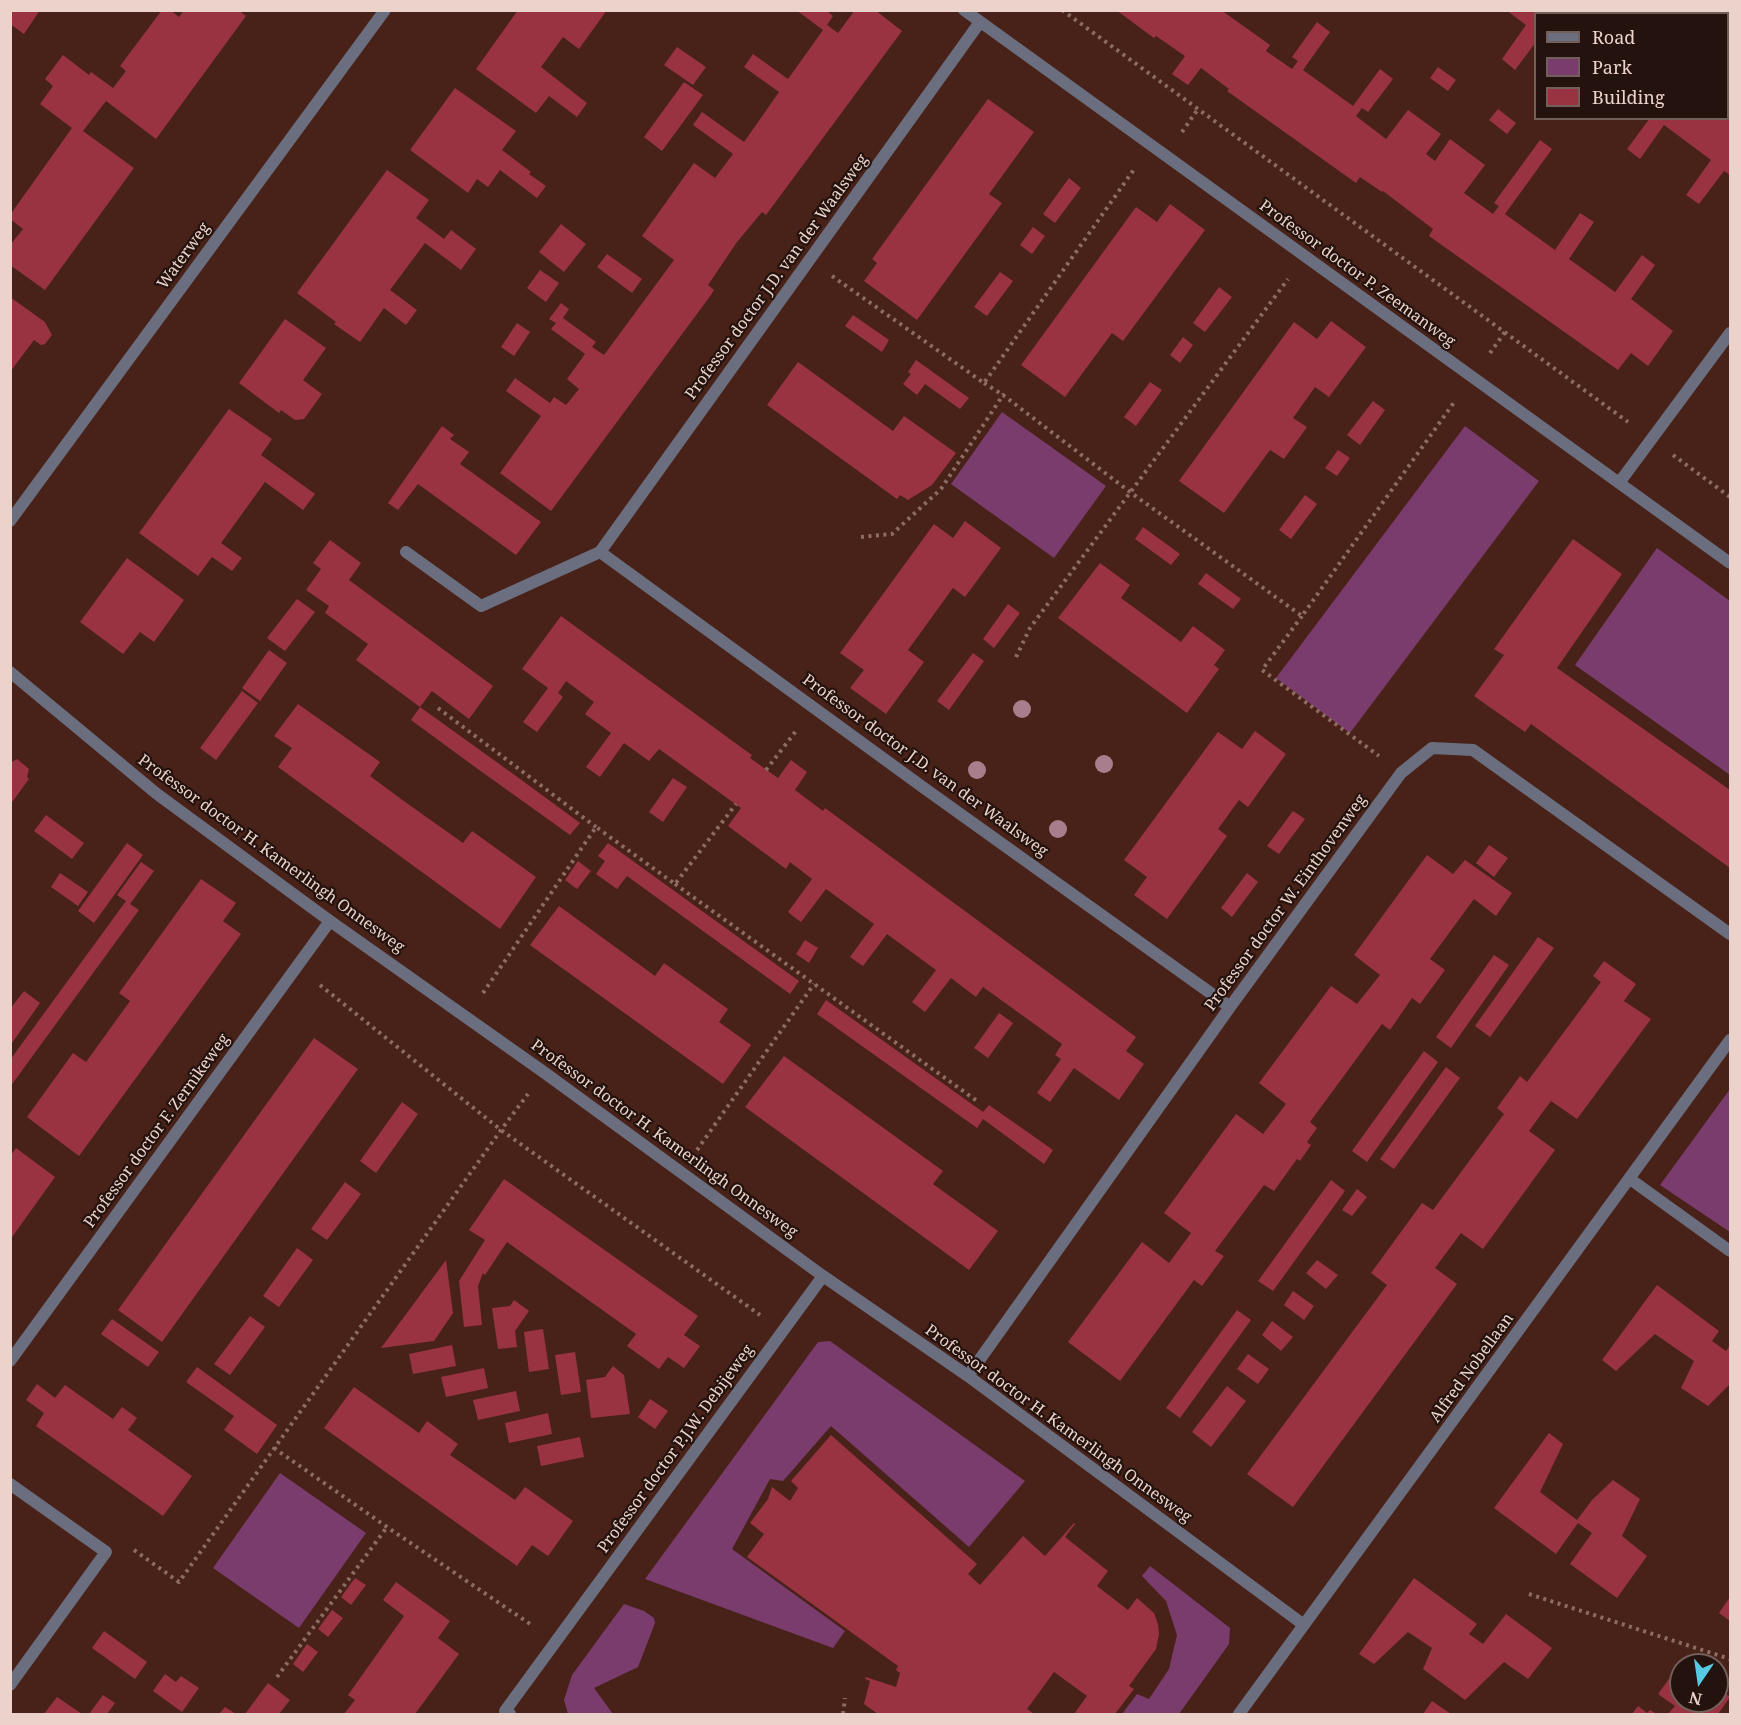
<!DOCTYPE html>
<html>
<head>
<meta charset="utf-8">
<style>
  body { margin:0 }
  #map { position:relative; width:1741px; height:1725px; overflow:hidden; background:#482218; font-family:"Noto Serif",serif }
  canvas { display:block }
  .frame { position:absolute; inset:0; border:12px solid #ebd2cb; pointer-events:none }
  .legend { position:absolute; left:1534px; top:12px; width:195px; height:108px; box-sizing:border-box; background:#23120d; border:2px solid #735f59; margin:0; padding:8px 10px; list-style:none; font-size:18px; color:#ebd2cb }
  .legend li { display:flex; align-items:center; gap:12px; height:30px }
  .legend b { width:30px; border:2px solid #735f59 }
  .north { position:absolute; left:1669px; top:1653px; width:60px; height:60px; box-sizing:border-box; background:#23120d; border:2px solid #735f59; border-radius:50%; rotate:193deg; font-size:16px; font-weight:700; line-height:24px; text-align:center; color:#ebd2cb }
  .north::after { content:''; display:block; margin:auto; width:21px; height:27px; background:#58c9e3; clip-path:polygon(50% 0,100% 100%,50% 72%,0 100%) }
</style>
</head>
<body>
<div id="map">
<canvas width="1741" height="1725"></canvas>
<div class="frame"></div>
<ul class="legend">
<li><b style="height:8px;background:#6a6e7f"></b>Road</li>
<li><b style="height:16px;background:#7a3b6d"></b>Park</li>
<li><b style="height:16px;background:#993341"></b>Building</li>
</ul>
<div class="north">N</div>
</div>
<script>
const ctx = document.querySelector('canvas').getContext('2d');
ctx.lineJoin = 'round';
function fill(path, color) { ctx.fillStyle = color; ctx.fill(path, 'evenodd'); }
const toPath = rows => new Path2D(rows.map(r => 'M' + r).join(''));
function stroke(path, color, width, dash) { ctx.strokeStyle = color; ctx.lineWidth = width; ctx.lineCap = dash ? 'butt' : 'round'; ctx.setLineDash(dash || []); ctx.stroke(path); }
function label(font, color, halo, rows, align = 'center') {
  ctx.font = font + ' "Noto Serif",serif'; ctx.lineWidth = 4.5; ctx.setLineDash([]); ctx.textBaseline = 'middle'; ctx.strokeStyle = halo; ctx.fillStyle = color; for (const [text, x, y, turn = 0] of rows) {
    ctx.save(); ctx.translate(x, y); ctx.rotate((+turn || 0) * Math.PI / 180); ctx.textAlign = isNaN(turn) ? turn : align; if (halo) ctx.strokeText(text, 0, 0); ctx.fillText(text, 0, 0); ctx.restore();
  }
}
fill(toPath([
  [1002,412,1106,486,1054,558,951,484],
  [1465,426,1539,481,1350,733,1276,678],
  [1657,548,1730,601,1730,775,1575,665],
  [1730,1089,1730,1232,1660,1185],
  [830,1341,1025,1481,969,1547,831,1426,783,1481,770,1479,732,1549,845,1631,833,1648,645,1579,818,1342],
  [280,1473,366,1533,299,1628,213,1568],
  [1150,1566,1230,1628,1229,1644,1179,1714,1122,1714,1137,1694,1149,1699,1169,1669,1177,1635,1166,1601,1142,1576],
  [624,1604,644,1611,654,1618,655,1623,638,1667,594,1688,613,1714,568,1714,564,1700,572,1675]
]), '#7a3b6d');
fill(toPath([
  [10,10,40,10,24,34,10,24],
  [162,10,170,10,179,17,184,10,238,10,246,16,156,139,106,101,83,131,134,168,45,290,10,265,10,245,23,229,10,219,10,215,72,128,40,104,53,86,45,79,63,55,89,75,91,72,113,88,126,71,120,66],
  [518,10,607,10,579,49,563,37,541,67,587,103,577,117,549,96,536,113,476,69],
  [796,10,826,10,833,16,827,25,838,33,855,10,875,10,902,31,766,215,762,212,737,242,708,285,714,290,711,295,551,511,500,473,541,416,506,391,515,378,550,403,554,397,566,405,579,389,567,379,585,354,551,329,556,323,549,319,561,303,569,309,563,318,596,342,592,347,604,355,674,260,642,236,694,163,715,178,733,154,693,125,702,112,744,142,779,92,744,67,753,54,788,79,823,30],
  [1116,10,1221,10,1270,45,1266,51,1292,69,1298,61,1292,57,1317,22,1330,32,1303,70,1353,106,1380,69,1393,79,1368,112,1362,108,1356,116,1386,139,1408,110,1441,134,1426,154,1435,161,1450,139,1485,165,1464,193,1493,214,1499,206,1494,203,1540,140,1552,149,1505,214,1555,250,1580,213,1594,222,1569,259,1615,292,1642,255,1655,265,1631,299,1673,331,1648,366,1631,353,1618,370,1429,236,1433,229,1383,191,1382,192,1360,177,1356,183,1227,91,1229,89,1201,68,1188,85,1172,74,1185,56,1156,36,1154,38],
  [1506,10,1614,10,1618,14,1536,14,1536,42,1515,70,1502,59,1526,25],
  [677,47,706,67,693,85,664,65],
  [1438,67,1456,80,1448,91,1430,78],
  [684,82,703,95,662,151,644,137],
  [455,88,516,131,502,150,531,172,529,174,546,186,537,198,500,170,488,187,477,179,468,193,410,150],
  [1728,93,1730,95,1730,175,1724,171,1699,204,1686,195,1711,160,1664,125,1640,159,1627,149,1650,118,1728,118],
  [988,99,1034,132,989,194,1002,203,917,320,864,281,877,263,872,259],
  [1498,109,1516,123,1507,134,1489,120],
  [387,170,429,200,416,218,444,239,451,230,476,249,461,270,425,243,390,290,417,310,406,325,384,308,360,342,334,324,336,322,297,293],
  [1069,178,1081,188,1055,223,1043,214],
  [1170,204,1205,230,1123,341,1112,333,1065,397,1021,365,1136,207,1157,222],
  [561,224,586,244,564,272,539,252],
  [1033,227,1045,236,1032,254,1020,245],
  [607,254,642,279,632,293,597,267],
  [540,270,559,283,546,302,527,288],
  [1000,272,1013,281,987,316,974,307],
  [1219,287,1232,297,1205,332,1193,323],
  [10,297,45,322,52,335,45,344,41,345,34,340,10,372],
  [853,315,889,340,882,352,845,326],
  [285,319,326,348,303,380,322,394,304,419,295,420,281,410,279,413,239,383],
  [1331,321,1366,347,1329,397,1315,387,1293,418,1307,427,1284,459,1270,450,1224,513,1179,481,1294,322,1317,339],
  [517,323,530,332,514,356,501,347],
  [1183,337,1193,345,1180,363,1170,355],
  [916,360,969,398,960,409,925,384,917,395,903,384,911,374,908,372],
  [798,362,893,431,904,416,956,453,932,485,908,500,900,495,897,499,767,405],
  [1150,382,1162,390,1136,426,1124,417],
  [1373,401,1385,410,1360,445,1347,435],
  [229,409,272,439,261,455,315,494,303,510,265,482,221,543,242,558,232,571,212,557,198,576,139,533],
  [442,426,454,435,450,439,469,452,460,464,541,522,516,555,418,484,398,510,388,503],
  [1338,450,1350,458,1337,476,1325,468],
  [1305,495,1317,504,1291,539,1279,530],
  [965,521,1001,548,965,597,953,588,908,650,924,662,886,714,850,688,864,670,840,653,934,524,953,538],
  [1143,527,1180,554,1171,565,1135,539],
  [1573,539,1622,574,1557,668,1730,790,1730,868,1531,724,1525,732,1474,696,1504,655,1494,649],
  [330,540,361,563,349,580,493,686,469,719,432,691,420,707,356,660,368,644,325,613,329,606,306,590,321,569,313,563],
  [127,558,184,600,154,642,140,632,123,654,80,622],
  [1100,563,1130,585,1121,598,1181,642,1193,626,1225,650,1214,665,1219,669,1187,713,1058,618],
  [1206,573,1241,599,1233,609,1198,584],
  [297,599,315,612,285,651,267,638],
  [1008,604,1020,613,994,648,983,639],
  [561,616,749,753,752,755,750,758,778,778,791,760,807,772,795,790,823,811,825,808,1136,1037,1126,1051,1144,1064,1119,1100,1074,1068,1050,1102,1037,1093,1061,1059,1055,1055,1062,1044,983,987,976,997,951,978,925,1012,912,1002,936,970,887,934,863,966,857,962,850,957,874,924,826,889,801,922,794,917,788,912,812,879,790,862,786,869,728,826,741,808,659,749,649,761,624,743,600,777,586,767,611,733,585,714,594,702,566,681,558,693,563,697,537,732,523,722,548,688,522,669],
  [269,650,287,663,260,701,242,688],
  [973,653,984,661,949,710,937,701],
  [242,691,258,703,216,760,200,748],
  [298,704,380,762,370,776,401,799,463,843,472,831,536,877,500,929,278,767,292,748,274,736],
  [420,707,516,776,580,823,570,835,475,767,411,720],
  [1255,731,1286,754,1248,807,1239,800,1218,829,1227,836,1167,919,1134,895,1147,877,1124,860,1218,732,1242,749],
  [17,759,29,769,27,777,29,779,10,805,10,763],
  [673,778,687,787,663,822,649,812],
  [1293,811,1305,819,1279,854,1267,846],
  [46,815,84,843,72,859,34,831],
  [127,843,143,855,94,923,78,911],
  [608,843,799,981,790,994,627,876,617,889,596,874,605,861,598,856],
  [1489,845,1508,858,1494,877,1476,863],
  [1427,855,1453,874,1465,860,1512,893,1496,916,1474,899,1430,959,1445,970,1420,1004,1412,998,1390,1030,1382,1024,1310,1122,1317,1128,1307,1142,1311,1145,1300,1161,1297,1159,1274,1191,1264,1185,1215,1251,1224,1256,1202,1286,1194,1280,1120,1381,1068,1342,1142,1242,1169,1263,1191,1233,1164,1213,1236,1114,1263,1134,1286,1104,1259,1083,1331,986,1357,1004,1380,975,1354,955],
  [578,861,591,871,577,889,565,880],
  [141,862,154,871,130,904,139,910,10,1087,10,1060,126,901,117,895],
  [60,873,88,892,78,906,51,887],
  [1247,873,1258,882,1232,917,1221,908],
  [201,879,236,903,223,921,241,934,79,1156,27,1117,73,1053,86,1062,130,1001,119,993],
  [559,906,655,976,664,963,728,1009,719,1022,751,1045,723,1084,530,945],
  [1538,937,1554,948,1490,1037,1475,1026],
  [805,940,818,948,809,963,796,954],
  [1494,955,1509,965,1451,1048,1436,1037],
  [1604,961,1636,984,1624,1001,1651,1019,1577,1119,1551,1101,1542,1113,1529,1131,1555,1150,1483,1249,1461,1233,1435,1268,1457,1284,1293,1507,1247,1474,1387,1285,1371,1273,1422,1203,1433,1210,1504,1114,1497,1108,1520,1076,1527,1082,1601,982,1593,976],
  [24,991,40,1003,12,1043,10,1009],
  [826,1000,983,1112,989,1105,1053,1150,1044,1164,983,1119,977,1128,817,1014],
  [999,1013,1013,1023,988,1058,974,1048],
  [314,1038,358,1069,162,1342,118,1310],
  [1424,1051,1438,1062,1367,1162,1352,1151],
  [784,1056,943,1171,933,1184,998,1231,969,1270,745,1107],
  [1446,1067,1460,1078,1394,1169,1380,1159],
  [402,1102,418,1114,376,1173,360,1161],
  [16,1148,55,1177,10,1240,10,1156],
  [504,1179,698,1316,684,1335,700,1346,684,1368,668,1357,659,1369,627,1346,636,1334,507,1242,485,1275,483,1273,478,1286,482,1325,464,1327,459,1281,485,1240,469,1230],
  [1331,1180,1345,1191,1273,1291,1258,1281],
  [345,1182,361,1194,327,1240,311,1229],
  [1357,1189,1367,1197,1352,1216,1342,1210],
  [297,1248,313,1260,279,1307,263,1296],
  [446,1260,453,1313,434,1341,381,1348],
  [1317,1260,1338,1275,1326,1289,1306,1273],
  [1657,1285,1719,1331,1712,1341,1726,1351,1730,1345,1730,1384,1708,1406,1681,1388,1694,1361,1655,1334,1616,1371,1602,1360],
  [1293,1291,1314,1306,1304,1320,1284,1305],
  [514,1300,529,1311,515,1331,517,1347,498,1349,492,1308,510,1306],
  [1237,1310,1251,1320,1180,1418,1166,1408],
  [250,1316,265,1327,230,1375,214,1364],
  [112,1319,159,1352,148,1367,101,1334],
  [1272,1321,1293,1337,1281,1351,1262,1335],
  [543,1329,549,1369,529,1372,524,1332],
  [452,1345,456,1366,413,1374,409,1354],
  [575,1352,581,1392,561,1395,555,1355],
  [1248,1354,1269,1369,1258,1384,1237,1369],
  [613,1366,624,1375,630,1414,591,1418,586,1380,605,1377],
  [197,1367,277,1425,257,1454,224,1430,234,1416,186,1382],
  [484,1368,488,1388,446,1397,441,1377],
  [37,1384,55,1398,65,1385,113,1419,122,1407,137,1418,128,1430,192,1476,163,1516,36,1426,44,1413,26,1400],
  [1227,1386,1246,1401,1211,1447,1192,1432],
  [354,1387,419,1433,427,1421,458,1444,450,1455,515,1500,525,1487,573,1521,548,1556,532,1545,517,1566,324,1428],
  [516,1391,520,1411,478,1420,473,1400],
  [650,1399,668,1411,655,1429,638,1417],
  [548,1413,552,1434,509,1443,505,1423],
  [1549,1433,1563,1444,1540,1492,1577,1520,1592,1500,1613,1480,1640,1499,1622,1536,1647,1556,1617,1598,1570,1564,1592,1533,1578,1523,1556,1554,1494,1508],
  [831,1435,977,1564,968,1574,980,1585,1023,1536,1045,1556,1074,1523,1075,1524,1065,1537,1108,1571,1097,1586,1128,1610,1137,1598,1154,1613,1158,1624,1159,1634,1156,1649,1129,1686,1134,1689,1115,1714,1074,1714,1087,1696,1054,1672,1027,1709,1034,1714,878,1714,864,1704,870,1681,865,1679,866,1677,896,1687,900,1673,896,1670,898,1666,747,1557,764,1534,750,1523,768,1499,772,1487,790,1501,798,1488,791,1481],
  [580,1437,584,1457,541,1466,537,1446],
  [355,1578,366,1585,351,1605,341,1597],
  [1414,1578,1477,1624,1469,1634,1483,1644,1506,1614,1552,1648,1528,1679,1504,1662,1465,1700,1423,1669,1432,1648,1408,1632,1374,1664,1359,1654],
  [396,1582,450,1621,438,1638,459,1654,415,1714,344,1714,355,1700,348,1695,404,1616,383,1600],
  [1730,1597,1730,1621,1719,1613],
  [332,1610,343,1618,328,1637,318,1629],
  [104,1631,147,1662,135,1679,92,1648],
  [307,1644,318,1652,303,1672,293,1664],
  [1682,1661,1687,1665,1681,1665,1681,1701,1717,1701,1717,1687,1730,1697,1718,1714,1668,1714,1675,1706,1658,1694],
  [165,1674,176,1682,181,1676,199,1688,182,1712,153,1691],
  [268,1683,290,1700,279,1714,263,1713,262,1714,245,1714],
  [103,1695,115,1703,107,1714,89,1714],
  [57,1697,82,1714,44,1714],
  [1432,1701,1451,1714,1423,1714],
  [1638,1706,1647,1713,1650,1710,1657,1714,1632,1714],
  [225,1707,236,1714,219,1714]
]), '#993341');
stroke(toPath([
  [1062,10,1628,422],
  [1182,132,1198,109],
  [832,276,984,383,1135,168],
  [1490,353,1505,332],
  [984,383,1003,395],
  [1673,455,1730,497],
  [861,537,892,534,941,489,1003,395,1130,492,1302,616,1455,401],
  [1302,616,1262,670,1379,756],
  [1016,657,1030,628,1288,279],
  [438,708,596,827],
  [766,770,796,731],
  [675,884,977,1101],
  [320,985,501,1130,760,1315],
  [483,993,596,827,675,884,736,804],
  [697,1150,814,984],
  [274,1448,387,1527,533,1626],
  [134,1550,179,1582,501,1130,528,1094],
  [1529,1594,1730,1659],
  [277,1677,387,1527],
  [843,1714,845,1698]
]), '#8d6c63', 4, [3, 4.5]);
stroke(toPath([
  [406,552,481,606,600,552]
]), '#6a6e7f', 12);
stroke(toPath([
  [964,10,1730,563],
  [980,22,600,552,924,788,1230,1007],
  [1619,483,1730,333],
  [10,521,385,10],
  [10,672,157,794,330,921,545,1073,823,1276,968,1376,1304,1625],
  [1630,1179,1730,1251],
  [10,1361,330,921],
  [968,1376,1230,1007,1401,773,1432,748,1473,750,1730,934],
  [10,1484,106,1552,10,1685],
  [510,1714,505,1711,823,1276],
  [1239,1714,1730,1040]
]), '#6a6e7f', 12);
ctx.fillStyle = '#a87e8c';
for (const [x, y] of [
  [1022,709],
  [1104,764],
  [977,770],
  [1058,829]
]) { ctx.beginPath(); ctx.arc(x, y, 9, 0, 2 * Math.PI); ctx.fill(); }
label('16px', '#ebd2cb', '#23120d', [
  ["Waterweg",184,256,-54],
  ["Professor doctor P. Zeemanweg",1357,274,36],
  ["Professor doctor J.D. van der Waalsweg",777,277,-54],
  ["Professor doctor J.D. van der Waalsweg",925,766,36],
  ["Professor doctor H. Kamerlingh Onnesweg",271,854,36],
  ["Professor doctor W. Einthovenweg",1286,903,-54],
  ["Professor doctor F. Zernikeweg",157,1131,-54],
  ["Professor doctor H. Kamerlingh Onnesweg",664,1139,36],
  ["Alfred Nobellaan",1472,1368,-54],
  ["Professor doctor H. Kamerlingh Onnesweg",1058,1424,36],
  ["Professor doctor P.J.W. Debijeweg",676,1449,-54]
]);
</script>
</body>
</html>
